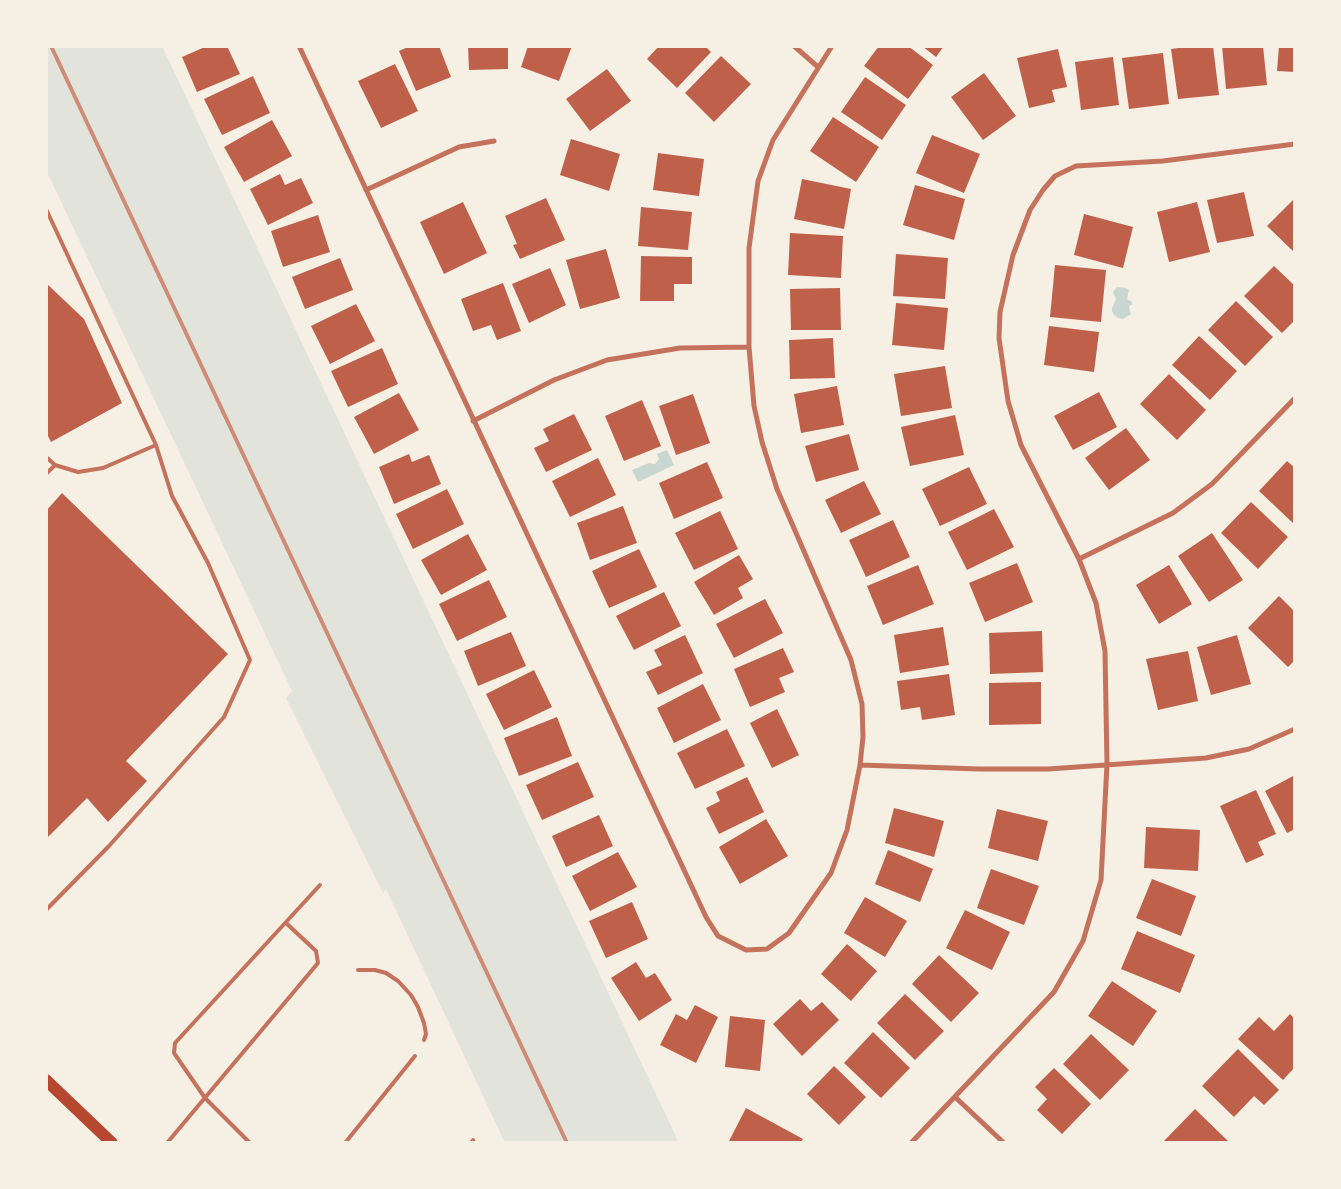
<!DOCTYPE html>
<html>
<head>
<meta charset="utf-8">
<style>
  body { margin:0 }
  #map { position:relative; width:1341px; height:1189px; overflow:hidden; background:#f6efe4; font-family:"Nunito Sans",sans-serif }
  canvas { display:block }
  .frame { position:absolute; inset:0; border:48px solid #f6efe4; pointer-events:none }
</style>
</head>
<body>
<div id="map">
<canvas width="1341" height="1189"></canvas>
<div class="frame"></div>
</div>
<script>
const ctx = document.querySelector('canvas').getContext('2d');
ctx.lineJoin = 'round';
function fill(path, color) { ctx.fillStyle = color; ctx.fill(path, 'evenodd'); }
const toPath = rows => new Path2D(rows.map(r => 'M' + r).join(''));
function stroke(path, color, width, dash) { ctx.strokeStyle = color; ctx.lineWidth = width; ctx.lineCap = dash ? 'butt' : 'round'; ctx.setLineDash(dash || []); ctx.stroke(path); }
fill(toPath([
  [46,46,162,46,679,1143,505,1143,386,889,383,893,286,698,292,691,46,170]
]), '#e2e4dc');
fill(toPath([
  [1117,287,1126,288,1129,290,1127,299,1132,302,1132,305,1130,305,1129,307,1131,314,1123,319,1118,318,1114,315,1112,311,1112,308,1116,299,1113,292],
  [667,450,674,465,638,482,632,470,649,463,655,464,659,459,657,454]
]), '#c9d6d2');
fill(toPath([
  [207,46,227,46,240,74,197,92,182,57],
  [410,46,439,46,451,77,416,91,399,51],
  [468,46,508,46,508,69,469,70],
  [528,46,572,46,559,81,521,67],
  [659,46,705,46,711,52,677,88,647,59],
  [879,46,908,46,933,65,908,99,864,66],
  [922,46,944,46,936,57],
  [1193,46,1213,46,1219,95,1178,99,1171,49],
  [1222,46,1263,46,1267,85,1226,89],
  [1279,46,1295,46,1295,72,1277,71],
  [1058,49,1067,87,1052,90,1055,102,1029,108,1017,58],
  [1163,53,1169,104,1129,109,1122,58],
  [721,56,751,84,714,122,685,93],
  [1113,57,1119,105,1081,110,1075,62],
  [395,64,418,111,381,128,358,81],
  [607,69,631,101,590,131,566,99],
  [984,73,1016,116,983,140,951,97],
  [253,76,270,113,222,135,204,99],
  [865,77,906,105,882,140,841,112],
  [833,117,879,147,856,182,810,151],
  [272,120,292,156,244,182,224,147],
  [932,135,980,154,964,193,916,173],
  [571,139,620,154,609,191,560,175],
  [658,153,704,159,699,196,653,190],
  [280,174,285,185,301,178,313,203,268,225,250,189],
  [802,179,851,189,844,229,794,219],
  [915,185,965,199,954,240,903,225],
  [1244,192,1254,236,1217,243,1207,200],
  [546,198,565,240,520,259,513,245,517,244,505,216],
  [1295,198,1295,253,1267,226],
  [463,202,487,253,444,274,420,222],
  [1197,202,1210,252,1169,262,1157,212],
  [641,207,692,212,688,250,638,246],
  [1084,214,1133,227,1123,268,1074,255],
  [318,215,330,252,283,267,271,231],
  [790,233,843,236,841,278,788,275],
  [606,249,620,298,580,309,566,260],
  [896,254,948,258,945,299,893,296],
  [641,256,692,257,692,284,674,284,674,301,640,301],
  [340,258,353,290,305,309,292,277],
  [1055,265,1106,270,1101,322,1050,317],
  [1274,266,1295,286,1295,320,1282,333,1244,296],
  [550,268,566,305,529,323,512,284],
  [46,283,84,319,122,403,51,442,46,432],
  [503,283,521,331,497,340,491,325,473,331,461,299],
  [840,288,841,330,791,330,790,289],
  [1236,301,1273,337,1245,366,1208,330],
  [896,303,948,308,944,350,892,345],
  [356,304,375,341,330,364,311,326],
  [1049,326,1099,332,1094,372,1044,365],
  [1199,336,1237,371,1210,400,1172,365],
  [833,338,835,378,790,379,789,340],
  [382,348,398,384,348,407,331,371],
  [945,366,952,408,901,416,894,374],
  [1169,374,1206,410,1177,440,1140,404],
  [837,386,844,425,801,433,794,394],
  [1099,392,1117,427,1073,450,1054,416],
  [399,393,419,430,374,454,354,417],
  [693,394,710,443,676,455,659,406],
  [642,400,661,446,624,461,605,416],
  [574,414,592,450,546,472,534,448,549,441,543,429],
  [955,415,964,455,910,466,901,427],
  [1126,428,1150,460,1109,490,1085,458],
  [849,434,859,470,816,482,805,446],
  [409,454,412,462,429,455,441,484,394,504,379,467],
  [598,458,616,495,570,517,552,481],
  [1287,461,1295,468,1295,525,1259,491],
  [707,462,723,498,674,519,659,483],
  [969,467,987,504,940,526,922,489],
  [864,481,881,514,841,533,825,500],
  [447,489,464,524,413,549,396,514],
  [62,493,228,654,126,761,147,781,108,822,87,798,46,839,46,511],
  [1251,502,1288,537,1258,569,1221,533],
  [623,506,637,543,590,560,577,523],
  [994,509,1014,547,967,570,948,532],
  [720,511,738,549,694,570,675,533],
  [893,520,910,557,866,577,849,540],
  [1212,533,1243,580,1209,602,1178,556],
  [468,534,487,570,441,595,421,560],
  [639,549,657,587,609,608,592,571],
  [739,555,753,579,738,588,743,598,714,615,694,582],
  [1017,563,1033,602,985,622,969,583],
  [918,565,934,604,883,625,867,586],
  [1169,565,1192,604,1159,624,1136,585],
  [489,580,507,617,457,641,439,604],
  [664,592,681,626,634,650,616,616],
  [1279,596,1295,612,1295,660,1288,667,1248,628],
  [765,599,783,633,734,658,716,624],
  [943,627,949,665,900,673,894,635],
  [1042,631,1043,672,990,674,989,633],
  [511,632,526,666,478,686,464,651],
  [685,635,703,673,658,695,646,672,662,665,654,650],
  [1237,635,1251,684,1211,695,1197,647],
  [783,648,794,672,779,678,785,692,750,707,734,669],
  [1188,651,1198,701,1158,710,1146,659],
  [534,670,552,707,504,730,486,694],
  [949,674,955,715,922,720,920,707,901,710,897,681],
  [1041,682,1041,724,989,725,989,683],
  [703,684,721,720,674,743,657,708],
  [777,709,799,755,772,768,750,723],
  [557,717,572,756,519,776,504,738],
  [727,729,745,766,695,789,677,753],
  [578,762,594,797,542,820,526,785],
  [1295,775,1295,829,1287,833,1265,791],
  [747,777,764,812,719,834,706,808,720,801,716,792],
  [1256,790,1276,834,1258,842,1264,855,1246,863,1220,806],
  [894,808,944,821,934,857,885,843],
  [997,809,1048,821,1038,861,988,848],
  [599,815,613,846,566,867,552,836],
  [766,819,788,856,740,884,719,847],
  [1146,827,1200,830,1198,871,1144,868],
  [888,850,933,869,920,902,875,884],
  [618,852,637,887,590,911,572,876],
  [991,869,1039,886,1024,925,977,908],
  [1152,879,1196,896,1181,936,1136,918],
  [865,897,907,921,885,957,844,933],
  [632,902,648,939,606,958,589,921],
  [965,910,1010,932,992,970,946,948],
  [1137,931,1195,955,1180,993,1121,969],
  [847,944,877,971,851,1001,821,974],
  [939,955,979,993,951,1022,912,984],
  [636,962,646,978,655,973,672,1000,639,1021,611,978],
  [1112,981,1157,1011,1133,1046,1088,1016],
  [905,994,944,1031,915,1060,877,1023],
  [800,999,811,1011,822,1002,839,1020,802,1056,773,1024],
  [695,1005,718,1017,696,1063,660,1045,676,1014,687,1020],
  [1290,1014,1295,1019,1295,1067,1283,1080,1238,1039,1259,1017,1274,1031],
  [730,1016,765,1020,760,1071,725,1067],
  [873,1032,910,1068,881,1098,844,1063],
  [1091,1034,1129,1070,1100,1100,1063,1064],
  [1238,1049,1279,1090,1264,1105,1254,1096,1234,1117,1202,1086],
  [834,1066,866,1097,839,1125,807,1094],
  [1054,1068,1091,1104,1062,1134,1037,1110,1047,1099,1035,1087],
  [746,1108,803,1139,801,1143,728,1143],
  [1195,1109,1228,1141,1227,1143,1162,1143]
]), '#bf614a');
stroke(toPath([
  [46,209,156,445,172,496,208,563,250,660,224,717,109,846,46,910],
  [46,457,55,465,78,472,103,468,156,445],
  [46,474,55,465],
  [358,970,375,970,386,973,398,981,411,995,418,1007,424,1023,426,1034,424,1040],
  [167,1143,318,963,316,951,286,923],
  [250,1143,205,1098,174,1053,175,1043,320,885],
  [345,1143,415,1056],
  [471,1143,473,1140,474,1143]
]), '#c5725c', 4);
stroke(toPath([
  [299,46,706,917,718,936,746,950,767,949,789,933,831,873,847,830,860,765,863,737,862,704,851,660,777,489,762,442,754,406,749,347,749,248,758,181,773,140,832,46],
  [794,46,818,67],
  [366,190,459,147,494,141],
  [473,421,554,380,607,360,680,348,749,347],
  [1079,559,1173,513,1212,484,1295,398],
  [860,765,979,769,1048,769,1206,758,1249,749,1295,729],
  [955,1097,1004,1143],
  [911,1143,1054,992,1083,941,1101,880,1107,764,1105,651,1096,603,1079,559,1021,445,1008,401,999,338,1000,312,1013,255,1030,210,1043,190,1055,176,1076,166,1163,161,1295,144]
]), '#c5725c', 5);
stroke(toPath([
  [46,1080,112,1143]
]), '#b5482f', 12);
stroke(toPath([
  [51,46,567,1143]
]), '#cf8b77', 4);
</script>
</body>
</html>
